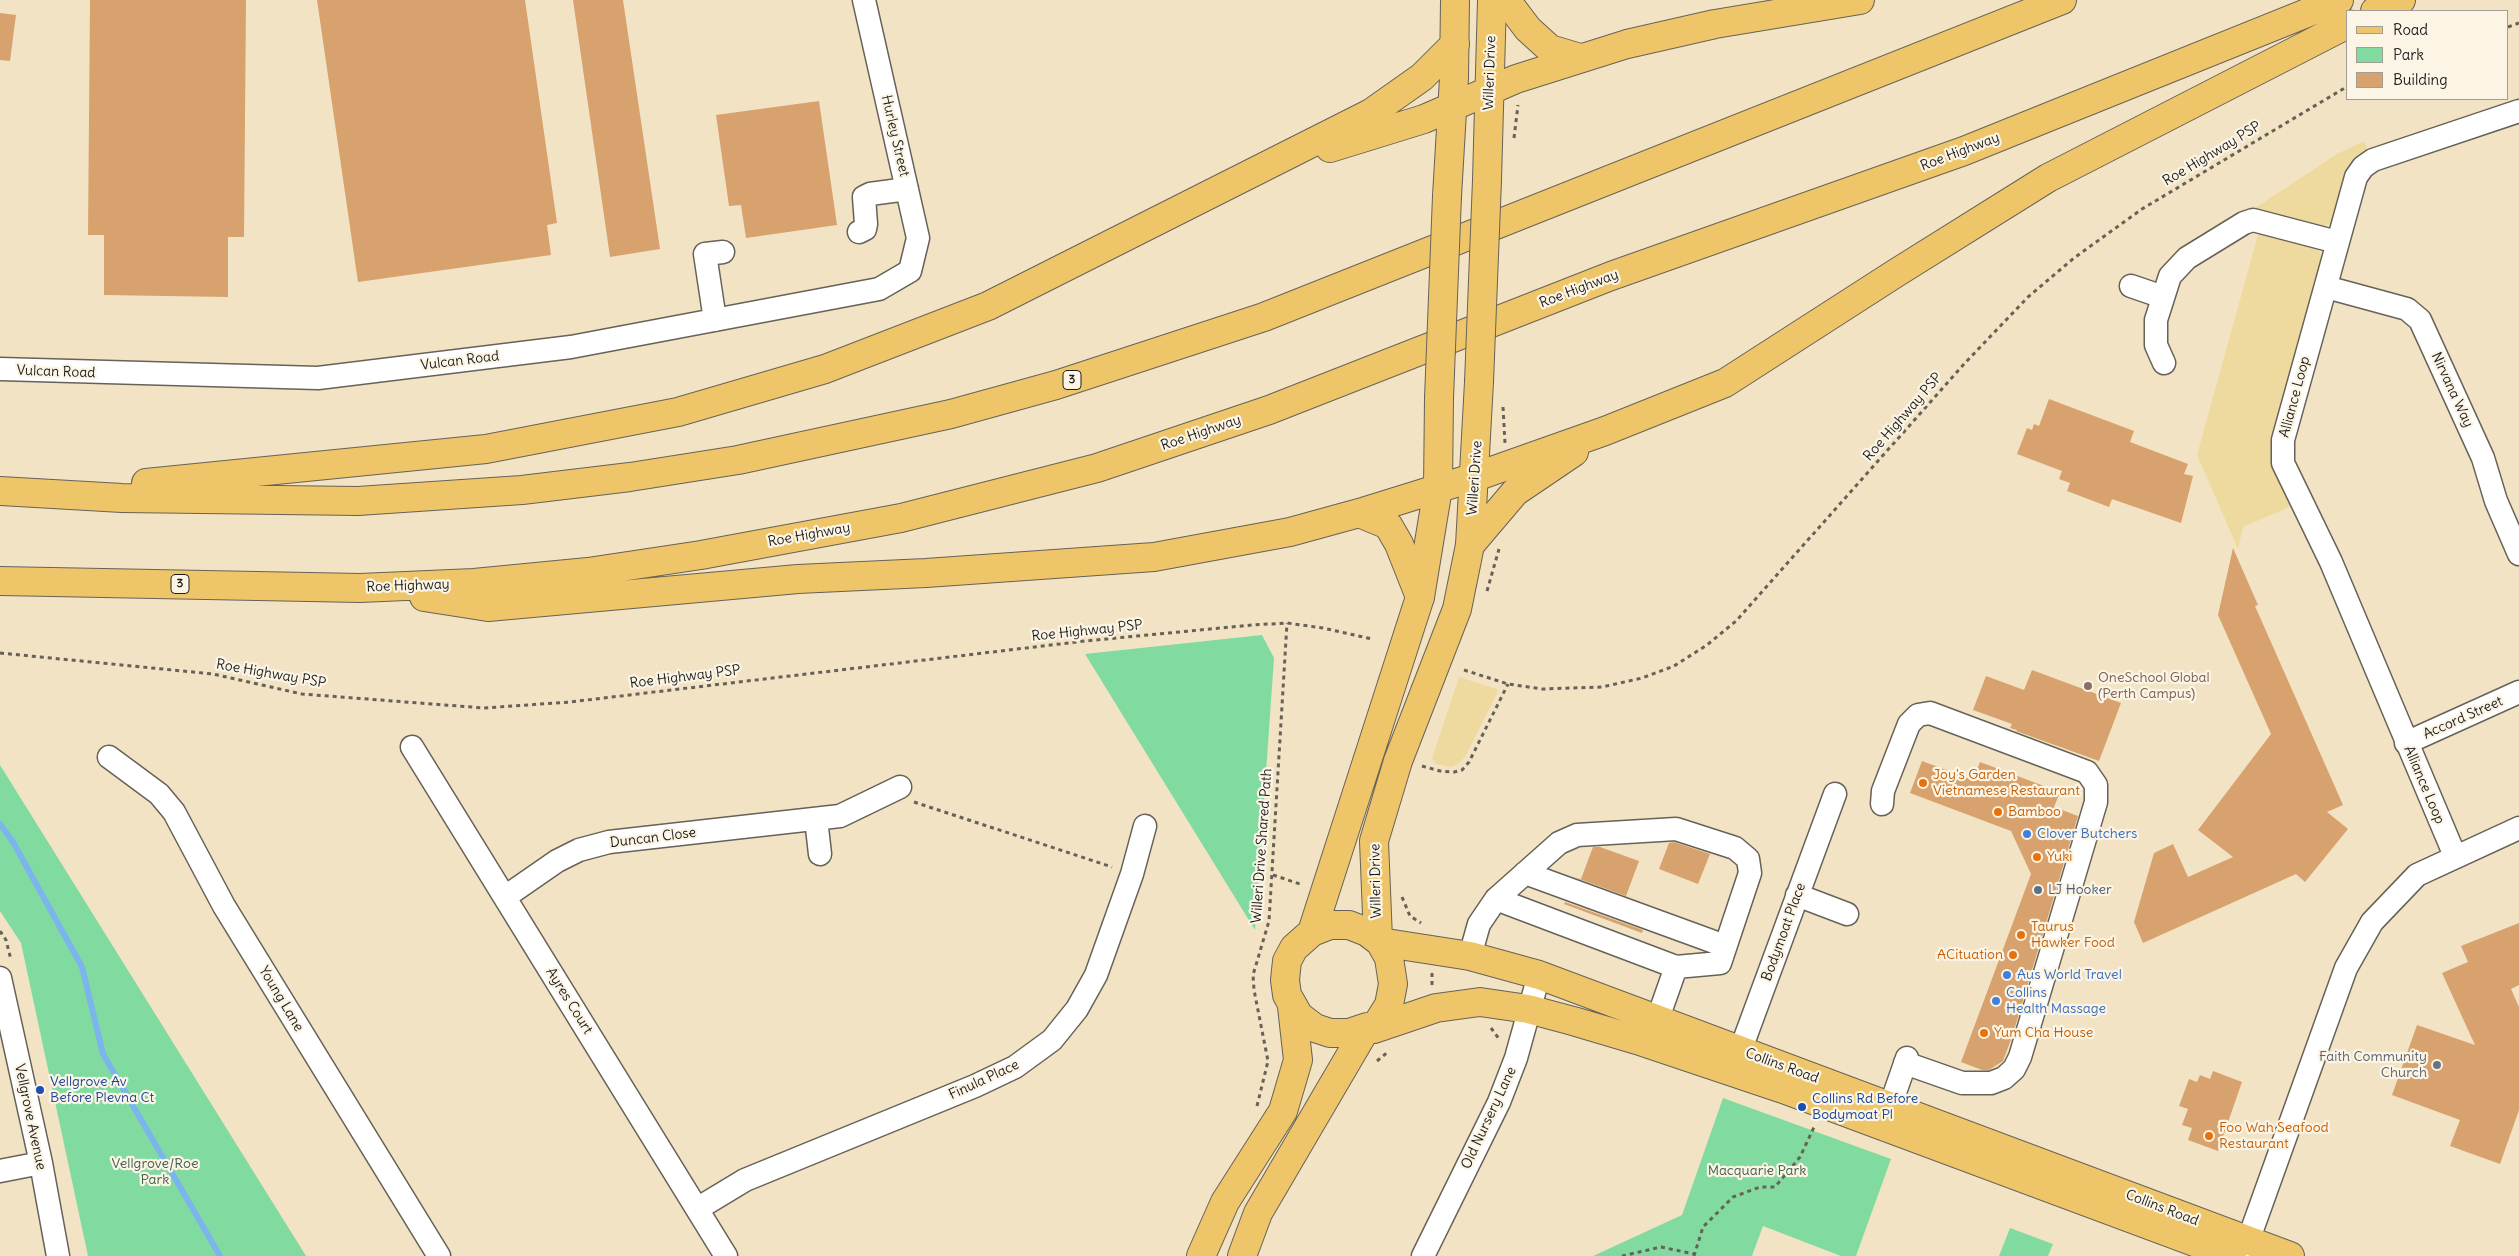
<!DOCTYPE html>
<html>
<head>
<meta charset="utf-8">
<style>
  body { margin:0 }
  #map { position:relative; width:2519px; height:1256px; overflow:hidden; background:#f2e3c5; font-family:Delius,sans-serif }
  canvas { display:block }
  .legend { position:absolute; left:2346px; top:10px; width:162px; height:90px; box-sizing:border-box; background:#fcf5e5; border:1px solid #a29e95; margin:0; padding:6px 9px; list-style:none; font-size:15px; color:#1c1c1c }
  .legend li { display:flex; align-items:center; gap:10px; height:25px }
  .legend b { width:25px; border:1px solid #a29e95 }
</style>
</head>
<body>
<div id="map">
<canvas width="2519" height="1256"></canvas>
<ul class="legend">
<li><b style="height:6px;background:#eec569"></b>Road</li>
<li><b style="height:14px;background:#81dba1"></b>Park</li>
<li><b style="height:14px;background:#d7a26d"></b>Building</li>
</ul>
</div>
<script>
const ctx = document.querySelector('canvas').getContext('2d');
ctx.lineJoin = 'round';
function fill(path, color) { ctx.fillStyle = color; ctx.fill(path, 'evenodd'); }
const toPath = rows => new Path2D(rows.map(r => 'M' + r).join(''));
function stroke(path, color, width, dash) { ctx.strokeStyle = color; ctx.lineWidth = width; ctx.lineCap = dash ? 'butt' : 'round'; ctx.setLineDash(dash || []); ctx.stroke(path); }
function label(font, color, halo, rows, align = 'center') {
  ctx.font = font + ' Delius,sans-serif'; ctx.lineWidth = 4.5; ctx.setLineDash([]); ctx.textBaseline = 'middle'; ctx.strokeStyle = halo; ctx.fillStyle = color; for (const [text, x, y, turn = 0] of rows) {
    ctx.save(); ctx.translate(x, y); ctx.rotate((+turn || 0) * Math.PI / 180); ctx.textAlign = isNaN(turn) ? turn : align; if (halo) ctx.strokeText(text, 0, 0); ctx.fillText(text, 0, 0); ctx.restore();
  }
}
fill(toPath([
  [1262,635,1274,658,1255,930,1085,654],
  [0,765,306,1256,88,1256,21,943,0,911],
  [1723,1098,1891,1159,1856,1256,1841,1256,1763,1226,1752,1256,1593,1256,1682,1215],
  [2010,1228,2053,1244,2048,1256,1999,1256]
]), '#81dba1');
fill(toPath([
  [2364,141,2368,151,2332,223,2320,227,2252,210,2337,154],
  [2259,231,2312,245,2320,252,2323,263,2272,445,2292,506,2243,527,2238,549,2197,455],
  [1459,677,1497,689,1498,692,1465,757,1458,764,1451,767,1436,764,1432,758]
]), '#eeda9e');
stroke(toPath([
  [0,824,13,842,82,967,103,1054,220,1256]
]), '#7bb5ec', 6);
fill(toPath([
  [90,0,246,0,244,237,228,237,228,297,104,295,104,235,88,235],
  [317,0,525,0,557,223,547,225,551,255,358,282],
  [573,0,623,0,660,249,610,257],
  [0,13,16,15,10,61,0,60],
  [819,101,837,225,746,238,741,205,729,206,716,115],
  [2049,399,2134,431,2130,442,2188,464,2184,474,2193,476,2181,523,2112,499,2109,507,2067,491,2070,483,2059,479,2062,471,2017,454,2027,428,2032,430,2034,424,2039,426],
  [2233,548,2258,605,2255,606,2343,805,2327,812,2348,829,2305,882,2296,874,2143,943,2134,922,2154,853,2173,844,2188,877,2233,857,2198,830,2271,734,2218,615],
  [2032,670,2121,703,2099,761,2016,731,2017,730,2010,728,2012,724,1973,710,1986,676,2024,690],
  [1922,761,1973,780,1980,762,2060,792,2054,807,2078,816,2012,1037,2003,1061,1989,1070,1982,1070,1961,1062,2031,874,2011,831,1910,793],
  [1674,842,1710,854,1698,884,1659,869,1669,843],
  [1593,847,1600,847,1639,861,1626,896,1653,906,1574,877,1581,879],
  [1565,902,1643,930,1642,933,1564,904],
  [2519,923,2519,985,2511,989,2519,1007,2519,1110,2500,1164,2450,1146,2460,1120,2392,1095,2417,1025,2475,1045,2442,973,2468,962,2461,946],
  [2213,1071,2242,1082,2218,1151,2188,1140,2192,1128,2182,1125,2188,1109,2179,1106,2189,1079,2197,1082,2200,1075,2210,1079]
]), '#d7a26d');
const minor = toPath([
  [859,232,865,229,866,224,864,197,870,194,907,189],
  [2131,286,2163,297],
  [2326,287,2407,309,2420,320,2483,458,2496,501,2519,554],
  [715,320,705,254,723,252],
  [2164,363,2156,345,2156,320,2170,276,2187,258,2244,223,2253,220,2337,242],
  [0,369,318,378,571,347,879,289,910,271,918,238,864,0],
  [2406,743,2519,692],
  [412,747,726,1256],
  [109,757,159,794,174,812,224,906,439,1256],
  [1882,804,1883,791,1909,724,1918,715,1930,713,2087,772,2096,785,2096,802,2020,1057,2014,1069,2004,1078,1991,1083,1962,1083,1905,1063],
  [816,819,820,854],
  [2455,856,2331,562,2283,463,2283,440,2356,177,2363,167,2373,160,2519,111],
  [1525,873,1725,946],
  [1797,895,1847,914],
  [505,897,557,861,579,850,609,842,840,816,900,787],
  [1496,899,1676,967],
  [1470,956,1479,924,1496,899,1559,843,1577,835,1676,829,1735,848,1748,859,1750,873,1720,963,1676,967,1652,1035],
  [0,978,41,1163,58,1256],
  [1735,1065,1835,794],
  [1885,1121,1907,1058],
  [0,1171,41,1163],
  [697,1209,745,1180,975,1086,1015,1067,1052,1040,1077,1009,1096,975,1132,874,1145,826],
  [2243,1255,2346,968,2372,922,2417,875,2519,828],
  [1423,1256,1499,1102,1516,1058,1539,975]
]);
const major = toPath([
  [1487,180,1492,0],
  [1447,196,1454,78,1455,0],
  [1330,925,1349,925,1367,932,1380,942,1389,958,1393,984,1389,1005,1374,1029,1367,1027,1349,1033,1330,1033,1315,1028,1299,1016,1287,995,1285,980,1287,961,1294,948,1312,932,1330,925],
  [1312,932,1420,597,1438,488,1439,398],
  [1378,939,1374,841,1398,761,1457,609,1470,545,1479,382],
  [1380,942,1470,956,1539,975,2290,1256],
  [1374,1029,1436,1008,1480,1002,1528,1009,1573,1021,1637,1040,1783,1089,2232,1256],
  [1201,1256,1225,1202,1283,1111,1298,1060,1292,1007],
  [1242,1256,1258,1213,1367,1027]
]);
const highway = toPath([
  [1506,0,1528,29,1550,49,1580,58],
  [2375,11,2401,0],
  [1330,148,1424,119,1516,79,1627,44,1715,24,1860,0],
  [146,483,486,449,678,412,825,369,988,306,1371,113,1422,77,1455,44],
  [0,491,122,498,358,501,522,490,630,477,738,460,951,414,1056,385,1264,317,2062,0],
  [1359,513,1388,525,1399,544,1420,597],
  [1470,545,1515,492,1574,452],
  [0,581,360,588,474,583,588,572,701,555,901,518,1097,468,1269,410,1611,276,1964,151,2339,0],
  [424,597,488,607,798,579,926,573,1154,557,1290,532,1359,513,1475,477,1605,431,1725,383,1896,273,2048,178,2348,24]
]);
stroke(minor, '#676257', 25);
stroke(major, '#676257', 30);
stroke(highway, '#676257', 30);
stroke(toPath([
  [2508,27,2519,23],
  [1514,138,1518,105],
  [1503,407,1505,443],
  [1487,591,1499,549],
  [0,653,213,674,302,694,484,708,570,702,1085,641,1252,625,1287,623,1323,628,1372,639],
  [1464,670,1508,684,1542,689,1602,687,1642,678,1674,666,1707,645,1736,621,1965,363,2028,297,2074,258,2142,209,2348,86],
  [1422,766,1440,771,1454,772,1462,770,1469,762,1508,684],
  [914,802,1112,867],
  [1273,875,1303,885],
  [1402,897,1410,916,1421,923],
  [0,931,6,940,11,960],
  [1432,973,1432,987],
  [1491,1028,1499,1039],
  [1377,1061,1389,1051],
  [1257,1106,1268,1061,1254,990,1253,975,1269,921,1287,623],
  [1622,1256,1661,1247,1694,1254],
  [1694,1256,1703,1227,1733,1197,1760,1187,1775,1187,1800,1157,1815,1125]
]), '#676257', 3, [4, 4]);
stroke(minor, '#fff', 22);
stroke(major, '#eec569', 28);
stroke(highway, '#eec569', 28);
const majorBridge = toPath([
  [1479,382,1487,180],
  [1439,398,1447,196]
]);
stroke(majorBridge, '#676257', 30, []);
stroke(majorBridge, '#eec569', 28);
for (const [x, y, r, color] of [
  [2088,686,5,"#8d6e63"],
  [1923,783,5,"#e8710a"],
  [1998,812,5,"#e8710a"],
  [2027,834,5,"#3f7fe0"],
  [2037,857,5,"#e8710a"],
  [2038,890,5,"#5c6f8a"],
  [2021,935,5,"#e8710a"],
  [2013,955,5,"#e8710a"],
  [2007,975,5,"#3f7fe0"],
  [1996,1001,5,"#3f7fe0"],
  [1984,1033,5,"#e8710a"],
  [2437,1065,5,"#6b7280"],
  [40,1090,5,"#1a4fb4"],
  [1802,1107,5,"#1a4fb4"],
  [2209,1136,5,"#e8710a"]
]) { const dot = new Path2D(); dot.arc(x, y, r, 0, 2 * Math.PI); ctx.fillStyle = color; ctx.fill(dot); stroke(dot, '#fcf5e5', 2); }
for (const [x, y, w] of [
  [1072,380,18],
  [180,584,18]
]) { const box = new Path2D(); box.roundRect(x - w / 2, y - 9.5, w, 19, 4); ctx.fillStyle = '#fcf5e5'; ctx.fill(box); stroke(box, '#1c1c1c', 1); }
label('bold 12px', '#1c1c1c', null, [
  ["3",1072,380],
  ["3",180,584]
]);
label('14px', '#1c1c1c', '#fcf5e5', [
  ["Willeri Drive",1490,73,-88],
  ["Hurley Street",895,136,77],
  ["Roe Highway",1960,152,-21],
  ["Roe Highway PSP",2212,154,-31],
  ["Roe Highway",1579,289,-21],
  ["Vulcan Road",460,361,-7],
  ["Vulcan Road",56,372,2],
  ["Nirvana Way",2452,390,65],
  ["Alliance Loop",2295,397,-75],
  ["Roe Highway PSP",1903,417,-49],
  ["Roe Highway",1201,433,-19],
  ["Willeri Drive",1475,478,-86],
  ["Roe Highway",809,535,-10],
  ["Roe Highway",408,586,-2],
  ["Roe Highway PSP",1087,631,-6],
  ["Roe Highway PSP",271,674,10],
  ["Roe Highway PSP",685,677,-7],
  ["Accord Street",2463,718,-24],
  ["Alliance Loop",2424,785,67],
  ["Duncan Close",653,838,-7],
  ["Willeri Drive Shared Path",1262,846,-86],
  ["Willeri Drive",1376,881,-91],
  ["Bodymoat Place",1784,932,-70],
  ["Young Lane",281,999,59],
  ["Ayres Court",569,1001,58],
  ["Collins Road",1782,1066,20],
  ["Finula Place",984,1080,-25],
  ["Vellgrove Avenue",30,1117,78],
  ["Old Nursery Lane",1489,1118,-65],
  ["Collins Road",2162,1208,21]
]);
label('14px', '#785e54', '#fcf5e5', [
  ["OneSchool Global",2098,678],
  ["(Perth Campus)",2098,694]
], 'left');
label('14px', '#c56008', '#fcf5e5', [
  ["Joy's Garden",1933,775],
  ["Vietnamese Restaurant",1933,791],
  ["Bamboo",2008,812],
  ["Yuki",2047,857],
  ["Taurus",2031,927],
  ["Hawker Food",2031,943],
  ["ACituation",2003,955,"right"],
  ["Yum Cha House",1994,1033],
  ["Foo Wah Seafood",2219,1128],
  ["Restaurant",2219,1144]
], 'left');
label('14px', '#366cbe', '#fcf5e5', [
  ["Clover Butchers",2037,834],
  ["Aus World Travel",2017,975],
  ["Collins",2006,993],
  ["Health Massage",2006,1009]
], 'left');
label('14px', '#4e5e75', '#fcf5e5', [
  ["LJ Hooker",2048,890]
], 'left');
label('14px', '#5b616d', '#fcf5e5', [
  ["Faith Community",2427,1057],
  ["Church",2427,1073]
], 'right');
label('14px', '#164399', '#fcf5e5', [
  ["Vellgrove Av",50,1082],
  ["Before Plevna Ct",50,1098],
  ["Collins Rd Before",1812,1099],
  ["Bodymoat Pl",1812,1115]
], 'left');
label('14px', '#3f5f4b', '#fcf5e5', [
  ["Vellgrove/Roe",155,1164],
  ["Park",155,1180],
  ["Macquarie Park",1757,1171]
]);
</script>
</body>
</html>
